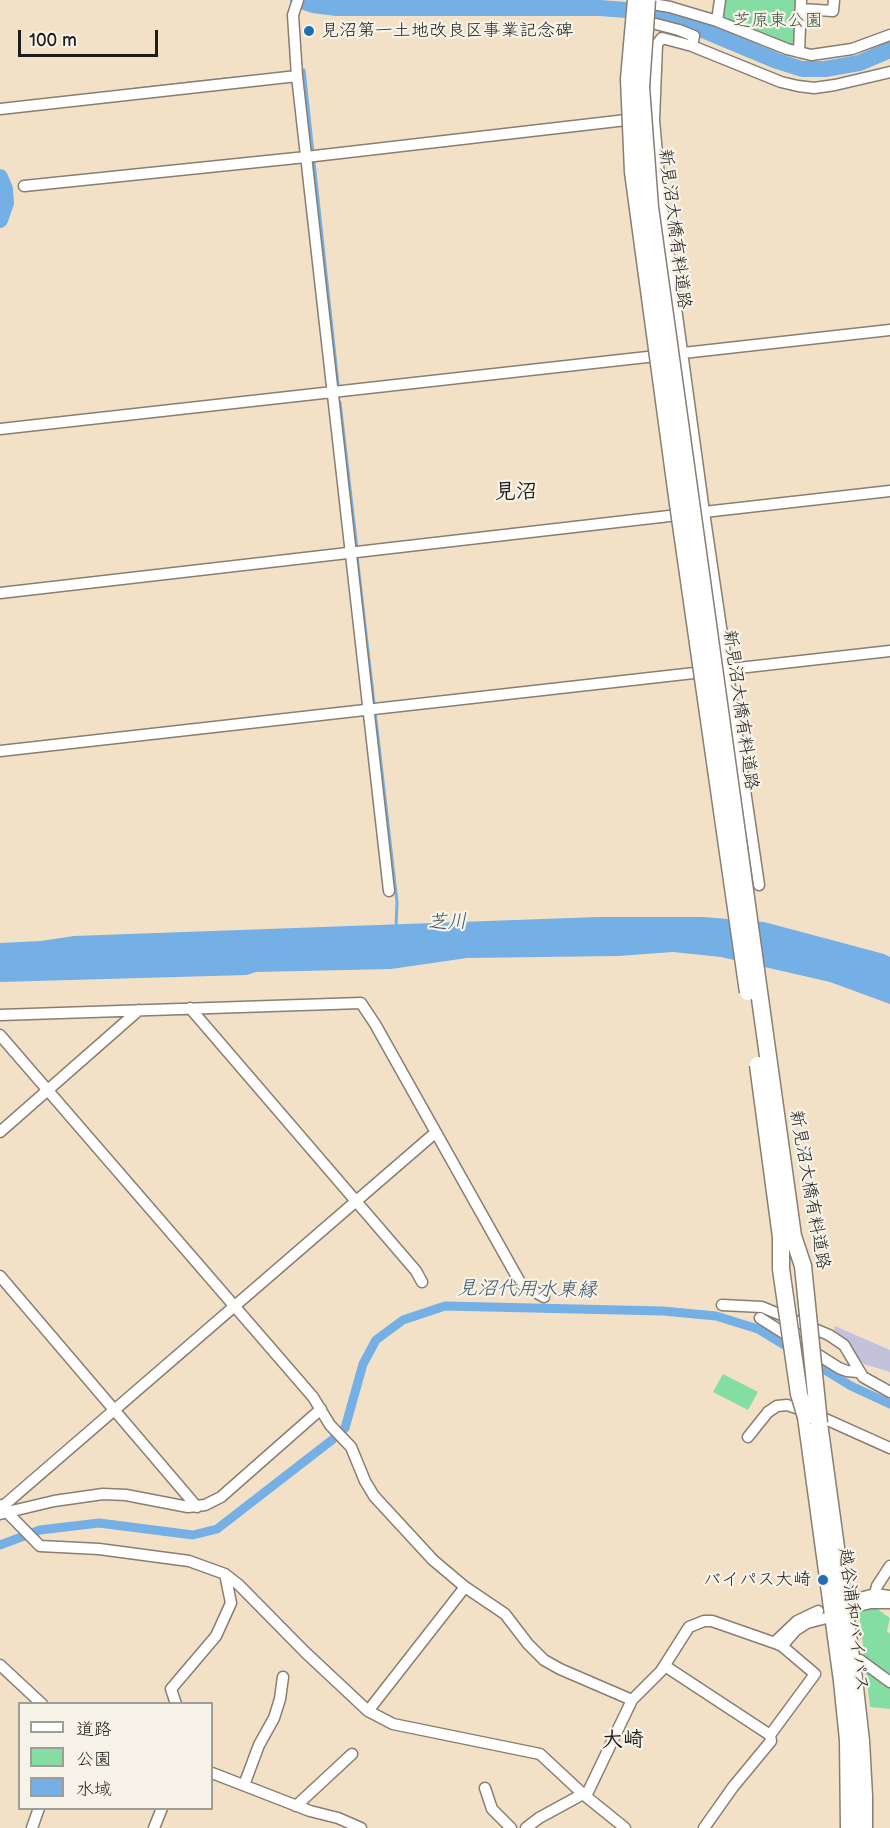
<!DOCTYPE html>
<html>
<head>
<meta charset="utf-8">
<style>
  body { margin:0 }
  #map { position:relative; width:890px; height:1828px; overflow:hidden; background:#f3e1c7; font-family:"Balsamiq Sans","Klee One",sans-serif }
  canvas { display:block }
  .legend { position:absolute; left:18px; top:1702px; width:195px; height:108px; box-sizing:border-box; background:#f7f3e8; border:2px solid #9f9d96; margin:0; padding:8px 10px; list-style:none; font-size:18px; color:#1c1c1c }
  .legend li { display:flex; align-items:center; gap:12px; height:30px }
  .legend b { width:30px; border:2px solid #9f9d96 }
  .scale { position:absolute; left:18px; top:30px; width:140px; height:27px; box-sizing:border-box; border:3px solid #1c1c1c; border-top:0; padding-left:8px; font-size:18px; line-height:21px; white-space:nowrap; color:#1c1c1c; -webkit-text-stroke:4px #f7f3e8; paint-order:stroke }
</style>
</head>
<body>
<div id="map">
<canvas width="890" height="1828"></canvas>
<ul class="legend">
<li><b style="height:8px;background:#fff"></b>道路</li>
<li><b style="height:16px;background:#84dda3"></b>公園</li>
<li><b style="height:16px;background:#74afe5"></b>水域</li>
</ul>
<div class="scale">100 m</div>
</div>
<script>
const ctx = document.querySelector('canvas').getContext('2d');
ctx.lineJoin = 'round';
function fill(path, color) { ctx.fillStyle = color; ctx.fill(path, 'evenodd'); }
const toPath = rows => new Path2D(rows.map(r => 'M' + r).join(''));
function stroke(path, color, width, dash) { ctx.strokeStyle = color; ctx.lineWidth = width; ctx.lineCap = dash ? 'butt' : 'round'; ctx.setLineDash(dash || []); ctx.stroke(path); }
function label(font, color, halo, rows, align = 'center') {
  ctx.font = font + ' "Balsamiq Sans","Klee One",sans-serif'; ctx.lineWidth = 4.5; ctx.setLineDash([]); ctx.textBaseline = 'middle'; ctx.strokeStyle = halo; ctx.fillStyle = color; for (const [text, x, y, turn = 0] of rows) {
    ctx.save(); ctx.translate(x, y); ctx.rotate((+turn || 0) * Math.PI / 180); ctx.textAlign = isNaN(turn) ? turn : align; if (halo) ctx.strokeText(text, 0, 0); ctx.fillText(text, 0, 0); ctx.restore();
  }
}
fill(toPath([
  [835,1326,890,1350,890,1372,864,1364,854,1356,847,1342,834,1331]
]), '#c3c1db');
fill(toPath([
  [725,0,799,0,796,50,725,20,723,16],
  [723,1374,758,1392,748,1410,713,1392],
  [876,1608,890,1618,887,1631,890,1634,890,1709,870,1707,859,1611]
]), '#84dda3');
fill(toPath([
  [598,917,703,917,764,922,884,954,890,957,890,1004,830,982,721,957,673,952,618,956,467,958,391,969,256,972,247,975,0,982,0,943,41,941,74,936]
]), '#74afe5');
stroke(toPath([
  [300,71,304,70,338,384],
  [136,89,234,78],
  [340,402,357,549],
  [357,556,397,902,396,928]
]), '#74afe5', 3);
stroke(toPath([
  [0,1545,40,1530,99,1523,193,1535,217,1529,332,1440,345,1428,363,1364,376,1340,403,1320,445,1306,663,1311,716,1316,758,1329,851,1386,890,1404]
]), '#74afe5', 9);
stroke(toPath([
  [298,0,313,5,337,8,600,8,626,10],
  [656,15,691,25,777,61,802,69,825,69,859,63,890,50],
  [0,177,5,189,6,203,0,220]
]), '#74afe5', 16);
const minor = toPath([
  [298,0,293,15,297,76,389,891],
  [641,2,670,7,717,21,787,49,811,55,852,49,890,35],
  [801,9,833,11,834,0],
  [648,15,648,22,679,30,694,36,692,46,662,38,657,44,654,120,661,199,704,512,890,491],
  [717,21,720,0],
  [692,46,781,82,798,86,814,88,835,85,890,72],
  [799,52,801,0],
  [0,109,297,76],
  [24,186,306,157,635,119],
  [0,429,890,330],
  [0,593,704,512,759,885],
  [0,751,890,651],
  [190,1008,416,1271,422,1282],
  [0,1015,361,1003,375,1024,521,1284,544,1297],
  [0,1035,313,1397,330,1425,351,1447,365,1481,374,1496,433,1560,465,1587,505,1614,528,1644,544,1660,560,1669,632,1700],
  [0,1132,139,1010],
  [0,1276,197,1507],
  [722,1305,762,1307,829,1335,844,1345,863,1377,890,1392],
  [760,1318,839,1368,847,1371,858,1372],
  [748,1437,768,1412,777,1406,787,1405,812,1413,890,1448],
  [0,1505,40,1546,99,1549,189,1561,225,1574,239,1585,305,1652,368,1711,393,1724,540,1754,583,1794,625,1828],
  [2,1507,435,1133],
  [0,1514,54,1501,103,1494,126,1495,188,1507,205,1505,221,1497,321,1409],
  [875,1594,877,1586,890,1566],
  [856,1599,875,1594,890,1596],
  [845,1609,871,1603,890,1603],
  [777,1640,797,1621,818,1611],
  [782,1646,796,1630,807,1623,834,1616],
  [860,1660,890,1682],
  [0,1665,42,1704],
  [176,1704,171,1689,216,1636,231,1603,225,1574],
  [368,1711,465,1587],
  [212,1773,310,1811,338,1818,361,1828],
  [244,1785,259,1745,274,1718,280,1699,283,1677],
  [485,1788,492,1809,511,1828],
  [586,1796,632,1700,661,1671,689,1627,704,1621,712,1621,775,1643,782,1646,815,1674,770,1735,665,1666],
  [296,1806,352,1754],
  [32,1828,39,1808],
  [154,1828,162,1808],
  [526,1828,539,1818,583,1794],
  [704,1828,733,1787,771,1741,770,1735]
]);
const trunk = toPath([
  [806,1417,842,1681,848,1740,849,1828],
  [819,1423,854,1679,861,1741,864,1796,864,1828]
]);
stroke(minor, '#887e72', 13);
stroke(trunk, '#887e72', 19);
stroke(minor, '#fff', 10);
stroke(trunk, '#fff', 16);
const trunkBridge = toPath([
  [636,0,629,79,633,172,678,504,748,992],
  [647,0,641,87,650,207,793,1236,803,1266,819,1423],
  [758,1065,781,1237,781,1269,799,1394,806,1417]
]);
stroke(trunkBridge, '#887e72', 19, []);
stroke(trunkBridge, '#fff', 16);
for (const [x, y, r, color] of [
  [309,31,6,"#1f6fb2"],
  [823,1580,6,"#1f6fb2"]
]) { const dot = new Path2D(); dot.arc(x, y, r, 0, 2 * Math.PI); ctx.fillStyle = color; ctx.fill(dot); stroke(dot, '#f7f3e8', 2); }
label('18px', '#3b5644', '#f7f3e8', [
  ["芝原東公園",778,21]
]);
label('18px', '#1c1c1c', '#f7f3e8', [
  ["見沼第一土地改良区事業記念碑",321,31],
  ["バイパス大崎",811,1580,"right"]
], 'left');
label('18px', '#1c1c1c', '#f7f3e8', [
  ["新見沼大橋有料道路",674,229,83],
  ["新見沼大橋有料道路",740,710,82],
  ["新見沼大橋有料道路",809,1190,80],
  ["越谷浦和バイパス",853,1620,83]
]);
label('italic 20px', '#3f576c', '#f7f3e8', [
  ["芝川",447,923,-2],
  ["見沼代用水東縁",527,1290,1]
]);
label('bold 21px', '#1c1c1c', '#f7f3e8', [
  ["見沼",516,493],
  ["大崎",623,1741]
]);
</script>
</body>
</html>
